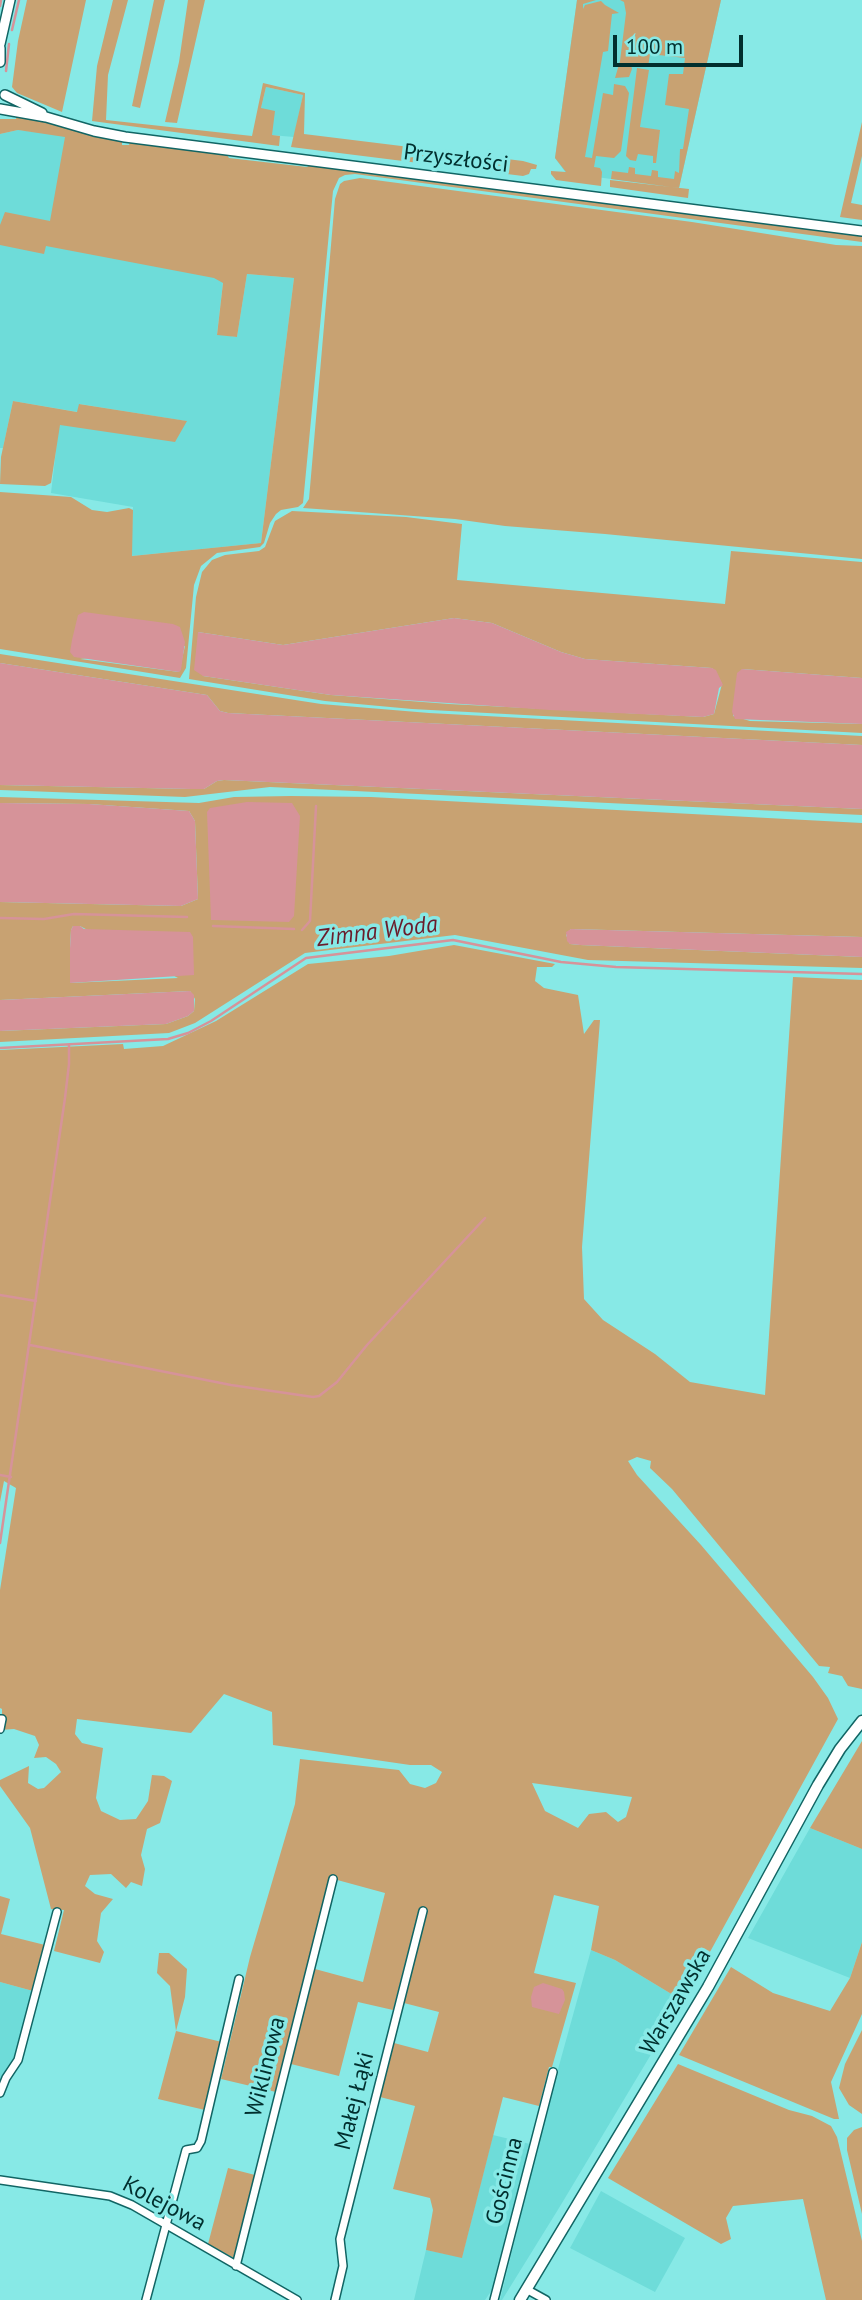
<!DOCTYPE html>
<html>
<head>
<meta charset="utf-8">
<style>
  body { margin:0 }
  #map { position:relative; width:862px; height:2300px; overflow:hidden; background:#87e9e6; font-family:"PT Sans",sans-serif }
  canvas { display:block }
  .scale { position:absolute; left:613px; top:35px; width:130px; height:32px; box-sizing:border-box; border:4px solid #012f2e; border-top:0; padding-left:9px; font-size:21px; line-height:24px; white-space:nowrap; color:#012f2e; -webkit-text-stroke:5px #87e9e6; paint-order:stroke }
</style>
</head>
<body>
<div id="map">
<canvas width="862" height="2300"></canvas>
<div class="scale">100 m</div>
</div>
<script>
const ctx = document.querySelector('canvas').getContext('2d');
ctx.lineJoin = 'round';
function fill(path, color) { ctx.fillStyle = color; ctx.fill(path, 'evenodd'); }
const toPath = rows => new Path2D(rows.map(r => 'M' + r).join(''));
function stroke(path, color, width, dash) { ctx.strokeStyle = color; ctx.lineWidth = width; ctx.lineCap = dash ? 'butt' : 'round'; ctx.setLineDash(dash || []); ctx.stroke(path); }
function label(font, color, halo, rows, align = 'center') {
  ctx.font = font + ' "PT Sans",sans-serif'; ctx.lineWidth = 7; ctx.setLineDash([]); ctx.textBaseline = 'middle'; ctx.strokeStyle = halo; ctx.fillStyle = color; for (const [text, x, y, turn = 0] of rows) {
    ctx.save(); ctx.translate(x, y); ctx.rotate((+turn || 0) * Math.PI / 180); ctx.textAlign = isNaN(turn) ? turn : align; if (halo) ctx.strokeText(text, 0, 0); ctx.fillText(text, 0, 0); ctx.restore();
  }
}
fill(toPath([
  [577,0,721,0,679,188,566,173,555,158],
  [266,87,303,95,294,137,271,135,261,108],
  [18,130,63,135,72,139,223,282,217,334,237,337,247,274,294,278,261,543,131,556,133,507,51,493,59,424,186,421,80,404,78,412,13,401,3,448,0,448,0,134],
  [810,1828,862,1849,862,1942,850,1978,748,1938],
  [591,1950,615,1960,683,2001,559,2208,502,2300,500,2300,547,2109],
  [0,1982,33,1991,13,2063,5,2073,0,2085],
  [493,2135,530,2144,494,2287,485,2300,414,2300,426,2250,462,2257],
  [601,2191,685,2238,655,2292,570,2248]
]), '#6edcd9');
fill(toPath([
  [27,0,86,0,62,112,17,93,12,87,18,41],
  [113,0,128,0,108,75,106,120,252,136,263,83,305,93,304,134,523,161,537,165,536,169,531,169,529,174,523,176,291,147,303,95,266,87,261,108,275,111,272,135,280,136,279,146,92,121,97,66],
  [154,0,165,0,140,108,132,106],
  [188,0,205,0,177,123,165,122,179,62],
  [577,0,596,0,583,4,583,9,585,5,601,1,605,5,619,13,612,14,608,51,603,52,585,157,592,158,603,93,613,95,614,84,625,86,629,93,621,151,614,158,596,156,594,167,600,168,602,172,601,186,556,180,551,174,551,171,566,172,555,158],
  [620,0,721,0,679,188,611,179,612,171,628,173,629,167,635,168,635,174,651,176,652,170,658,171,658,177,674,179,675,171,679,173,680,149,683,149,689,109,665,105,669,74,683,74,685,58,650,54,648,67,631,65,632,69,629,77,615,78,620,61,626,13,624,2],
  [637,68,649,70,640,127,660,130,656,163,653,163,653,156,638,154,636,161,630,160,626,156],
  [17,115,122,142,122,145,129,145,130,142,227,155,229,158,307,167,310,165,862,235,862,242,355,174,345,175,339,178,333,191,303,503,298,507,281,510,276,514,270,523,264,543,260,547,217,553,201,566,194,585,186,668,180,678,0,649,0,492,71,497,92,510,107,512,129,508,133,510,132,556,261,543,294,278,247,274,237,337,217,335,223,283,214,278,46,246,44,254,0,245,0,225,5,212,50,221,65,137,18,130,0,134,0,119,16,119],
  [185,646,179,672,80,659],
  [862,122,862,156,851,203,862,205,862,220,840,217],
  [360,178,692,222,836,245,862,246,862,559,605,534,505,526,455,519,303,508,309,499,335,199,340,184,344,181],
  [610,180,689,189,688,198,610,187],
  [13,401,77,412,79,404,187,421,175,442,60,425,51,483,45,486,0,484,1,457],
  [292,511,406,517,462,524,457,580,725,604,731,551,862,562,862,678,742,669,733,716,750,721,862,724,862,733,412,709,325,701,189,679,196,597,202,572,212,560,225,555,259,551,265,547,275,521],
  [454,618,492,623,561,652,585,659,712,668,722,684,714,714,703,717,449,704,331,695,203,676,198,632,283,645],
  [0,654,321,704,429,713,862,736,862,745,228,713,220,711,207,695,0,663],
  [224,780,862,809,862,815,270,787,185,797,0,790,0,785,191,789,204,789,217,781],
  [291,796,371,797,862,823,862,937,571,929,566,935,570,944,580,945,862,957,862,968,588,960,455,935,305,953,195,1023,169,1033,0,1042,0,1031,166,1024,188,1016,194,1011,195,999,190,991,0,1000,0,902,181,906,198,899,195,821,189,811,89,804,0,803,0,797,199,803,234,797],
  [73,926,80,926,178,978,70,983,70,948,71,930],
  [454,945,555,964,552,967,537,967,535,981,544,988,578,995,584,1034,594,1020,600,1020,582,1247,584,1299,603,1320,655,1354,690,1382,765,1395,793,977,862,980,862,1689,848,1686,842,1676,828,1673,830,1667,819,1666,672,1489,650,1468,651,1461,637,1457,628,1461,637,1475,701,1545,813,1677,828,1698,838,1719,683,2001,615,1960,591,1950,599,1906,554,1895,534,1973,576,1983,552,2067,549,2067,539,2106,503,2097,462,2258,426,2250,433,2210,430,2198,393,2189,415,2106,380,2097,394,2043,428,2052,439,2012,404,2003,427,1911,419,1909,393,2010,358,2002,339,2076,291,2064,315,1969,363,1982,385,1893,330,1878,276,2092,221,2079,250,1957,295,1804,300,1759,399,1770,410,1784,425,1788,436,1783,442,1772,431,1765,410,1765,273,1745,272,1712,224,1694,191,1733,77,1719,75,1734,82,1743,103,1748,96,1798,101,1811,120,1820,136,1819,148,1801,152,1775,164,1776,172,1781,160,1823,147,1829,141,1855,145,1869,142,1886,131,1882,126,1888,111,1874,90,1875,85,1886,95,1894,113,1899,101,1913,97,1941,104,1952,100,1963,54,1951,64,1910,51,1909,30,1828,0,1786,0,1780,29,1766,28,1783,38,1789,44,1788,61,1772,56,1764,46,1757,34,1758,39,1745,35,1736,14,1729,0,1730,0,1714,2,1714,2,1709,0,1708,0,1590,16,1488,4,1481,0,1502,0,1050,123,1044,124,1049,163,1046,216,1021,308,964,389,956],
  [532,1783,632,1797,626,1817,618,1822,606,1812,589,1814,578,1828,545,1811],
  [862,1741,862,1849,810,1828],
  [0,1896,10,1899,1,1934,45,1945,33,1991,0,1982],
  [862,1942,862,2014,831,2082,839,2119,834,2119,679,2055,731,1967,773,1993,830,2011,850,1978],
  [159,1953,169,1953,187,1969,185,1997,176,2031,222,2042,205,2110,158,2099,176,2031,170,1986,157,1973],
  [862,2030,862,2114,849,2105,839,2088,845,2064],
  [678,2064,789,2110,812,2116,831,2126,837,2137,862,2241,862,2300,826,2300,803,2199,733,2206,726,2218,731,2239,721,2244,608,2178],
  [862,2127,862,2214,847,2150,847,2138,854,2130],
  [228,2168,255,2175,234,2258,208,2244]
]), '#c8a272');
fill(toPath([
  [84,612,173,624,180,627,185,642,181,670,179,672,74,657,70,652,72,640,78,615],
  [454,618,492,623,561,652,585,659,712,668,716,670,723,685,719,688,714,714,703,717,550,710,331,695,203,676,194,670,198,632,283,645],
  [0,663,207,695,220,711,228,713,862,745,862,809,224,780,217,781,204,789,191,789,0,785],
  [742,669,862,678,862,724,735,719,732,712,737,673],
  [247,802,292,803,300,816,294,916,289,922,211,920,207,812,210,808],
  [0,803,89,804,189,811,195,821,198,899,181,906,0,902],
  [73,926,80,926,84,929,190,932,193,937,194,975,70,983,70,948,71,930],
  [571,929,862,937,862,957,580,945,570,944,567,941,566,932],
  [190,991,194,995,194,1011,188,1016,166,1024,0,1031,0,1000],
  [543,1983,562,1989,564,1992,565,2000,559,2014,532,2007,531,1997,534,1987]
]), '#d69399');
stroke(toPath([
  [0,6,1,0],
  [12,30,19,0],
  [6,71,9,44],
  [0,918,44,919,74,914,187,917],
  [213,926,294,929],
  [302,930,310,921,316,806],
  [0,1048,168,1039,188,1033,211,1021,306,958,453,940,561,962,616,967,862,974],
  [0,1295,36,1301],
  [30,1345,231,1385,313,1397,319,1396,337,1382,367,1345,485,1218],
  [0,1475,11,1477],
  [0,1543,65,1098,69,1064,69,1045]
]), '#d69399', 2.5);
const minor = toPath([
  [0,1719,2,1719,0,1729],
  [0,2093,6,2078,18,2060,57,1912],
  [0,2180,110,2196,132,2205,297,2300],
  [236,2266,333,1879],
  [526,2289,546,2300],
  [146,2300,186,2150,197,2148,201,2141,239,1979],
  [335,2300,343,2266,340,2239,423,1911],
  [494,2300,553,2072]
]);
const tertiary = toPath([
  [0,44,10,0],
  [0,48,0,62],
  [5,95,42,113],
  [0,109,46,117,94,131,125,137,862,231]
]);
const secondary = toPath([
  [520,2300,708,1987,818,1785,840,1749,862,1721]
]);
stroke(minor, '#116564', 10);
stroke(tertiary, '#116564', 12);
stroke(secondary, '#116564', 13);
stroke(minor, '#fff', 7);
stroke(tertiary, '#fff', 9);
stroke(secondary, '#fff', 10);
label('23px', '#012f2e', '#87e9e6', [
  ["Przyszłości",456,159,7],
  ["Warszawska",676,2002,-60],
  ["Wiklinowa",266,2067,-76],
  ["Małej Łąki",355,2101,-76],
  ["Gościnna",505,2181,-76],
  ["Kolejowa",164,2204,28]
]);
label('italic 24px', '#6b1c2b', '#87e9e6', [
  ["Zimna Woda",377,932,-7]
]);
</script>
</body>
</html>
